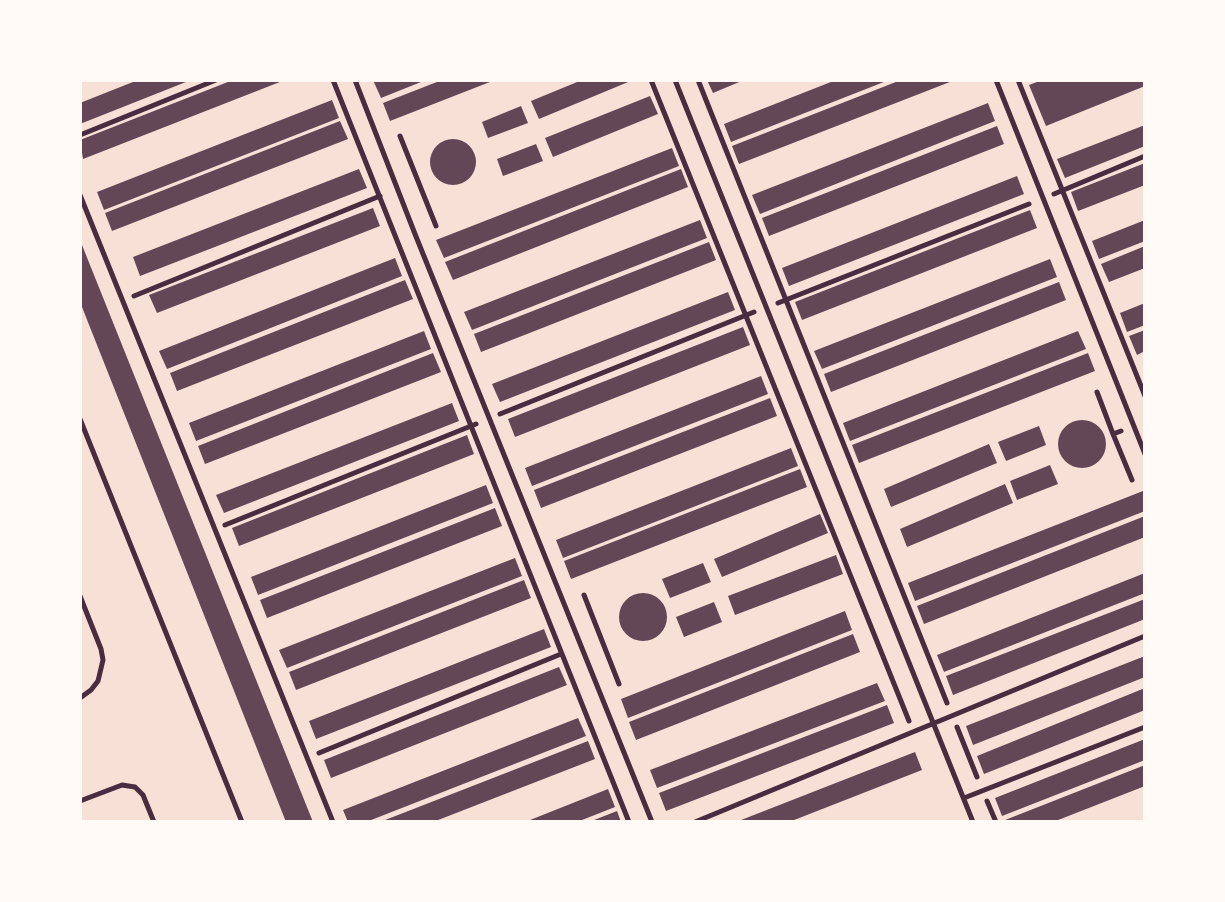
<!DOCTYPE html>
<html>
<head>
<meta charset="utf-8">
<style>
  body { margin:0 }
  #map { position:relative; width:1225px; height:902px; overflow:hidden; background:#f7e1d7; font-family:"PT Sans",sans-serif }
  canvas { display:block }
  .frame { position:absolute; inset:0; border:82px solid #fffaf5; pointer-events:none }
</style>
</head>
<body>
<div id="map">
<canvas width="1225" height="902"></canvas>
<div class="frame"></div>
</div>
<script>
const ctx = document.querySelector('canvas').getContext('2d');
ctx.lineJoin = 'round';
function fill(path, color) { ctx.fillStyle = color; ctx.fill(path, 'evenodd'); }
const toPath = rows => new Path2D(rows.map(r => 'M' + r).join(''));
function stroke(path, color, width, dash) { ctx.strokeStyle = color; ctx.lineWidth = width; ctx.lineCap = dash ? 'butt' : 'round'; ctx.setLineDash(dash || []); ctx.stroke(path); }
fill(toPath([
  [138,80,191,80,80,124,80,103],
  [233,80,285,80,83,159,80,140],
  [373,80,426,80,381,98],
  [442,80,495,80,390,121,383,103],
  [582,80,633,80,539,119,531,101],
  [707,80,744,80,713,93],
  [836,80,889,80,731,142,724,124],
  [901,80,955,80,739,164,732,146],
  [1042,80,1145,80,1145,86,1046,126,1029,85],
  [650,96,658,114,553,157,545,138],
  [332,100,339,118,104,210,97,192],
  [988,103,995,121,760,214,752,195],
  [521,106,528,123,488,138,482,122],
  [340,121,348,139,112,231,105,213],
  [1145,125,1145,146,1065,178,1057,159],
  [997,126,1004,144,769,236,762,218],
  '430 162a23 23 0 1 1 46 0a23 23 0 1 1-46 0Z',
  [536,144,543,161,503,176,497,159],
  [672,148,679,166,444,258,436,240],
  [1145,163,1145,185,1078,211,1071,192],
  [359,169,367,188,140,276,133,257],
  [681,169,688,187,453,280,445,262],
  [1017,176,1024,194,789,286,782,268],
  [373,208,380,226,157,313,149,295],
  [1030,210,1037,228,802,320,795,302],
  [700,220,707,238,472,330,464,312],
  [1145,220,1145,241,1099,259,1092,241],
  [80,240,313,822,286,822,80,302],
  [709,242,716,260,481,352,474,334],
  [1145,246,1145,268,1109,282,1101,264],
  [395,258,402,276,167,369,159,351],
  [1050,259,1057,277,822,369,814,351],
  [405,280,413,299,177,391,170,373],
  [1059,282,1066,300,831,392,824,374],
  [728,292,735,310,500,402,492,384],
  [1145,303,1145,325,1127,332,1120,313],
  [743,327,750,345,515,437,508,419],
  [1145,330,1145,351,1137,355,1129,336],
  [424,331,431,349,196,441,189,423],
  [1078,331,1086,349,850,441,843,423],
  [433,353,441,372,205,464,198,446],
  [1088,353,1095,371,859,463,852,445],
  [761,376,768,394,532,486,525,468],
  [770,398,777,416,541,508,534,490],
  [452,403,459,421,224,513,216,495],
  '1058 444a24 24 0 1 1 48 0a24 24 0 1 1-48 0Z',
  [1039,426,1046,445,1006,461,998,442],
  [467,435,474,454,239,546,232,528],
  [989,444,997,463,891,507,884,489],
  [791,448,798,466,563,558,556,540],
  [1050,465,1058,484,1017,500,1010,481],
  [800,469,807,487,571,579,564,561],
  [1005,484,1013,503,907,547,900,529],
  [486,485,493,503,258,595,251,577],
  [1143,491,1145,511,915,601,908,583],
  [495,508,502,526,267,618,260,600],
  [820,514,828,533,722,577,714,559],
  [1145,516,1145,537,924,624,917,606],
  [836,555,843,574,735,615,728,596],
  [515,558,522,576,287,668,279,650],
  [703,563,711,582,670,598,662,579],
  [1145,573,1145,593,944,672,937,655],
  [524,580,531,598,296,690,289,672],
  '619 617a24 24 0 1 1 48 0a24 24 0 1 1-48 0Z',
  [1145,599,1145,619,953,695,946,676],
  [714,602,722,622,684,637,676,617],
  [845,611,852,630,628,718,621,699],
  [544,629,551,647,316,739,309,721],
  [853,634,860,652,636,740,629,722],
  [1145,656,1145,677,973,745,966,726],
  [559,667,567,685,331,778,324,760],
  [877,683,885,701,657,788,650,770],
  [1145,688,1145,710,984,774,977,756],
  [887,705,894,723,666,811,659,793],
  [578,718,586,736,366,822,348,822,343,810],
  [1145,739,1145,760,1002,816,995,798],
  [588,741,595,759,433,822,380,822],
  [915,752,922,770,789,822,736,822],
  [1145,765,1145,786,1053,822,1000,822],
  [608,789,615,807,577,822,525,822],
  [617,811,621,822,589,822]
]), '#644757');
stroke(toPath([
  [333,80,629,822],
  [651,80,909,721],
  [698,80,947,703],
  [1018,80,1145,396],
  [80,135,216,80],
  [400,136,436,226],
  [1054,194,1145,156],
  [134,296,380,196],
  [778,303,1029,204],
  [1097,392,1113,434],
  [500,414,754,312],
  [1121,431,1113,434,1132,480],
  [225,525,476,424],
  [584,595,619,684],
  [957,727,977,777],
  [319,753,561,654],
  [987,801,996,822]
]), '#4a2c40', 5);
stroke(toPath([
  [355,80,415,234,652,822],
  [675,80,973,822],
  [996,80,1145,454],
  [80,195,333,822],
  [80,419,242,822],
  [80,596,101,649,103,660,98,681,91,690,80,698],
  [964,798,1145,727],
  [80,801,122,785,135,787,143,795,154,822],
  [695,822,1145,636]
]), '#4a2c40', 5);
</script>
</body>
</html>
